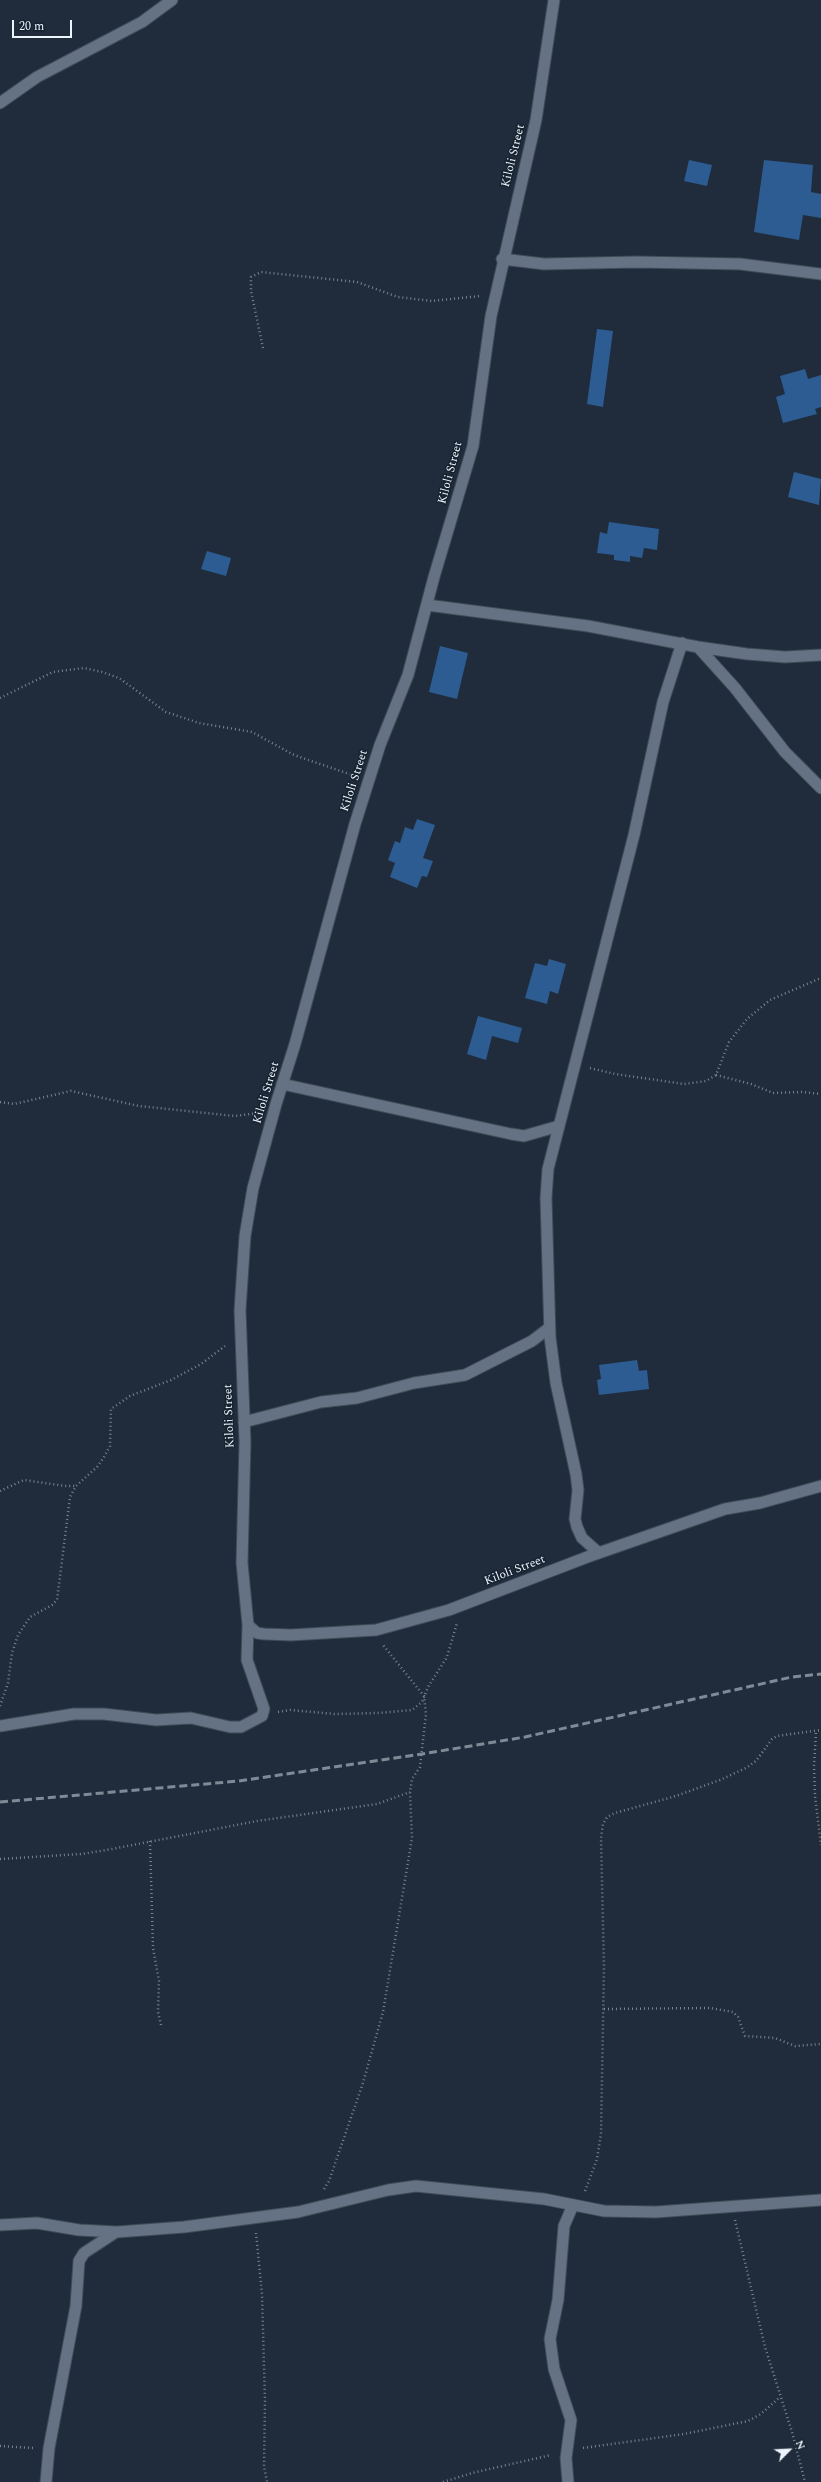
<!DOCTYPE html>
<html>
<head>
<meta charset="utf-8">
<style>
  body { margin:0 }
  #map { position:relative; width:821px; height:2482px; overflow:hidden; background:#202c3b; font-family:Spectral,serif }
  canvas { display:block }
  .north { position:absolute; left:769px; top:2430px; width:40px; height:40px; -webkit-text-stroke:3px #172330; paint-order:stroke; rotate:66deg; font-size:11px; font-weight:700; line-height:16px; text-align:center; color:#ecf4fe }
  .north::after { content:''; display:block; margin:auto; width:14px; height:18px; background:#ecf4fe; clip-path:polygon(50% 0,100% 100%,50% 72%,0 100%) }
  .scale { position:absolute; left:12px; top:20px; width:60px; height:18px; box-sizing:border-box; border:2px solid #ecf4fe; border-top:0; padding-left:5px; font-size:12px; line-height:14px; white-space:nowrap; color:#ecf4fe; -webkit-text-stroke:3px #172330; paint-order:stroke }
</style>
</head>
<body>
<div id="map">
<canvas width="821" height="2482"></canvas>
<div class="north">N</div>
<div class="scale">20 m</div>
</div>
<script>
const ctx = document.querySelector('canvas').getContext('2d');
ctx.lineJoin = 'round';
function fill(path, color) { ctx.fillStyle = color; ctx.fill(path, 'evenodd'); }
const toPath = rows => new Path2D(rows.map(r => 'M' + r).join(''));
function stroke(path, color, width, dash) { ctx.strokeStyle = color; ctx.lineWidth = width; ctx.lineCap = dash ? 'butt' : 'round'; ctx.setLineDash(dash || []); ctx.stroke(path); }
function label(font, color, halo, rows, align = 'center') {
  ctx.font = font + ' Spectral,serif'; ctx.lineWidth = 3; ctx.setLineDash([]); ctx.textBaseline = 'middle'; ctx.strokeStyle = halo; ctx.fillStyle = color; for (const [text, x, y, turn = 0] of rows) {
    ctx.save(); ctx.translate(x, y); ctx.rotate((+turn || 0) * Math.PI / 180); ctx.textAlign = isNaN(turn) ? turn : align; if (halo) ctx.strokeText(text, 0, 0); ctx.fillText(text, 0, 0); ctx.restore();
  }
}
fill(toPath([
  [689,160,712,165,707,186,684,181],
  [764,160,813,165,811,192,821,194,821,218,803,215,799,240,754,232],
  [597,329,613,331,603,407,587,404],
  [805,369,808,379,821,375,821,407,815,409,817,414,783,423,776,397,785,394,780,376],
  [794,472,821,479,819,505,788,497],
  [609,522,659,529,657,550,644,548,642,558,630,556,630,562,614,560,614,555,597,553,600,532,607,534],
  [207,551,231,558,226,576,201,569],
  [440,646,468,653,457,699,429,692],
  [417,819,435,825,423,858,433,861,427,877,422,876,417,888,390,877,395,863,388,860,395,841,400,843,405,827,413,830],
  [549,959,566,964,558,994,550,991,547,1004,525,998,535,963,547,966],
  [478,1016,522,1028,518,1043,492,1036,486,1060,467,1054],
  [637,1360,639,1371,647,1370,649,1389,599,1395,597,1380,601,1379,599,1365]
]), '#2c5c91');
const minor = toPath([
  [554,0,536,120,491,316,473,446,434,577,408,675,380,745,355,824,295,1044,276,1104,253,1188,245,1236,240,1310,245,1442,242,1563,248,1625,257,1633,264,1634,291,1635,376,1630,449,1610,590,1556,725,1509,760,1503,821,1486],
  [0,103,37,77,142,22,172,0],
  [502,259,544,264,637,262,740,264,821,274],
  [427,605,588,626,698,647,747,654,785,657,821,655],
  [698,647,735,688,785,752,821,788],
  [282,1084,511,1134,524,1136,559,1126],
  [244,1422,321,1402,357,1398,414,1383,465,1375,532,1341,549,1328],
  [599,1553,582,1538,577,1527,575,1519,578,1490,576,1474,556,1383,550,1337,546,1198,548,1169,634,835,663,702,682,643],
  [0,1726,74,1714,104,1714,156,1720,191,1718,230,1727,241,1727,262,1716,264,1709,247,1660,248,1625],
  [0,2225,37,2223,79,2230,117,2232,184,2227,298,2212,388,2190,416,2186,544,2199,604,2211,656,2212,821,2200],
  [46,2482,49,2448,76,2306,79,2261,84,2253,116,2232],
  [568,2482,566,2458,571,2420,554,2369,550,2339,558,2300,564,2226,573,2205]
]);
stroke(minor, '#3f4b56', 13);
stroke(toPath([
  [263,348,251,291,251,277,261,272,357,282,398,297,432,301,480,296],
  [0,698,53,672,84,668,102,672,119,678,166,712,199,723,252,732,294,755,355,776],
  [590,1068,615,1074,684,1084,706,1081,716,1075,729,1042,747,1019,770,1000,821,978],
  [716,1075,751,1084,773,1093,802,1092,821,1094],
  [0,1102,14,1104,71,1091,139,1106,235,1116,258,1113],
  [0,1491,24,1480,65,1486,75,1486],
  [0,1706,8,1683,12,1653,18,1635,30,1617,52,1605,57,1600,70,1497,76,1486,97,1467,104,1457,110,1446,111,1409,130,1396,171,1380,201,1364,225,1346],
  [278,1712,290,1710,335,1714,379,1713,412,1710,422,1702,428,1687,447,1657,457,1623],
  [816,1733,814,1766,815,1796,821,1845],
  [150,1841,153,1948,159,1981,158,2012,161,2025],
  [0,1859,82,1854,112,1849,257,1821,377,1804,410,1792],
  [604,2009,710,2008,733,2012,738,2017,745,2036,775,2038,795,2046,821,2044],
  [324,2189,329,2181,363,2083,383,2012,412,1838,410,1792,412,1779,420,1767,426,1714,424,1696,383,1645],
  [585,2191,597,2159,601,2134,604,1967,601,1838,603,1824,607,1817,615,1813,676,1796,720,1780,746,1768,756,1761,772,1739,777,1736,821,1730],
  [735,2220,765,2347,792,2432,805,2482],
  [256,2233,262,2294,265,2401,264,2466,267,2482],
  [0,2446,34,2448],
  [583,2448,684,2434,748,2421,761,2414,780,2397],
  [443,2482,472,2473,551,2455]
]), '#798490', 2.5, [1, 3]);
stroke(minor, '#647283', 11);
stroke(toPath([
  [0,1802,239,1781,422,1754,525,1737,792,1677,821,1674]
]), '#808a97', 3, [8, 4]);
label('12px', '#ecf4fe', '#172330', [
  ["Kiloli Street",514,156,-76],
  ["Kiloli Street",451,473,-75],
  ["Kiloli Street",355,781,-72],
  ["Kiloli Street",267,1093,-73],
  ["Kiloli Street",230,1416,-92],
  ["Kiloli Street",515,1571,-21]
]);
</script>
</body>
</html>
